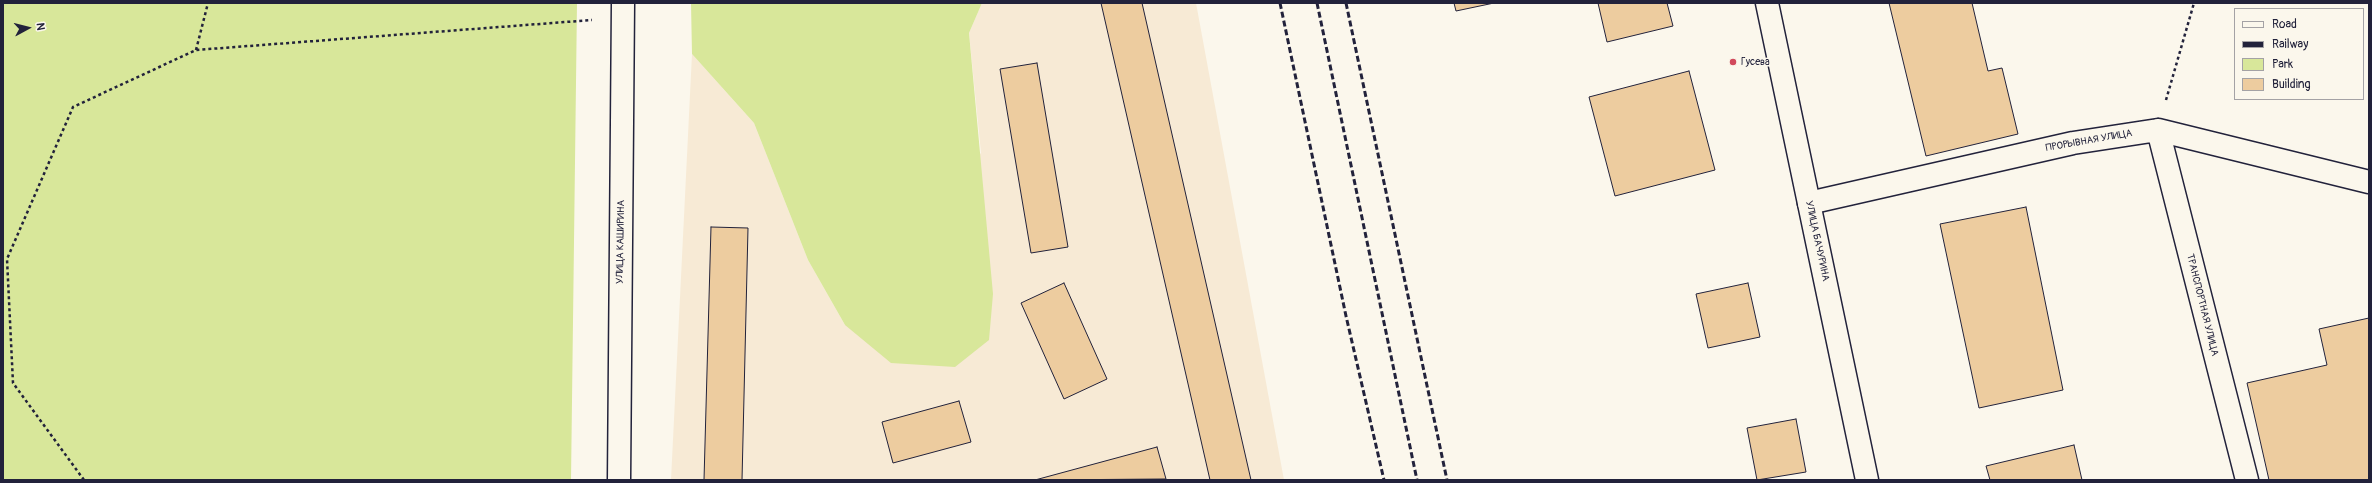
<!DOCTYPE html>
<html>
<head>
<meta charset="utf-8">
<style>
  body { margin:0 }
  #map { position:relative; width:2372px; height:483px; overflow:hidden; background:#fbf7ec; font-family:Pangolin,sans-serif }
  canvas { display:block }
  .frame { position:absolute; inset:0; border:4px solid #22223b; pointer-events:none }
  .legend { position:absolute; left:2234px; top:8px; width:130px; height:92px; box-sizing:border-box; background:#fbf7ec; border:1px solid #a4a2a5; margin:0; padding:5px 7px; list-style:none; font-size:12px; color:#22223b }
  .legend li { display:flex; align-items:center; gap:8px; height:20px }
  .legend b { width:20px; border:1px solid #a4a2a5 }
  .north { position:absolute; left:8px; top:8px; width:40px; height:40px; -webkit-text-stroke:3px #fbf7ec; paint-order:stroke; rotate:83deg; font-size:11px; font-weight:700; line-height:16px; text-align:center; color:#22223b }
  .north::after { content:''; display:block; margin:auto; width:14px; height:18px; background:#22223b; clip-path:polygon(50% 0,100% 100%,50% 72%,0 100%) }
</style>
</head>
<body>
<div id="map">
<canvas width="2372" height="483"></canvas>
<div class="frame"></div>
<ul class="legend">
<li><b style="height:5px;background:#fbf7ec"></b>Road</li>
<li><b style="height:5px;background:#22223b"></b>Railway</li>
<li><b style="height:11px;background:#d8e79a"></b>Park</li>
<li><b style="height:11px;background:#edcc9f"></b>Building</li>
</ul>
<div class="north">N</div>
</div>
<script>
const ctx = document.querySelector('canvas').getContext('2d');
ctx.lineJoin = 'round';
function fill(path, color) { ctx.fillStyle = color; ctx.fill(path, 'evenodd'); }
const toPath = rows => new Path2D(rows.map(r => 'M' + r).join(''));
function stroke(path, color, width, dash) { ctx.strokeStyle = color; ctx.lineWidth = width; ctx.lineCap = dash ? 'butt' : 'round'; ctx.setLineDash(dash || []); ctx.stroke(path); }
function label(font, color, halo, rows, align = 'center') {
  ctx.font = font + ' Pangolin,sans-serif'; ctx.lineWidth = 3; ctx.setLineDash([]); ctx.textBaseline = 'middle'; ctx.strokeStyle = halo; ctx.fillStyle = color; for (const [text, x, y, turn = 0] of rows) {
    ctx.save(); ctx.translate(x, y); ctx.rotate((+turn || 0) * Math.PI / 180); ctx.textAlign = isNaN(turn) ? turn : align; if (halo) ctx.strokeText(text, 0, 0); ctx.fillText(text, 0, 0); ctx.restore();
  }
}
fill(toPath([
  [982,3,1196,3,1284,480,671,480,692,54,754,123,808,260,845,325,981,153,969,33]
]), '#f7ead5');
fill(toPath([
  [3,3,577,3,571,480,3,480],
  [691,3,982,3,969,33,993,294,989,340,955,367,891,363,845,325,808,260,754,123,692,54]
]), '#d8e79a');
const building = toPath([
  [1101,3,1142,3,1251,480,1210,480,1101,3],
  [1454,3,1494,3,1456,11,1454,3],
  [1598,3,1667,3,1673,26,1607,42,1598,3],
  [1889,3,1972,3,1988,71,2002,68,2018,134,1926,156,1889,3],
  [1037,63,1068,247,1031,253,1000,69,1037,63],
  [1689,71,1715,170,1615,196,1589,97,1689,71],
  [2026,207,2063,390,1979,408,1940,224,2026,207],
  [711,227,748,228,742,480,704,480,711,227],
  [1064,283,1107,379,1064,399,1021,303,1064,283],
  [1748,283,1760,337,1708,348,1696,294,1748,283],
  [2369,318,2369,480,2269,480,2247,383,2327,365,2319,329,2369,318],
  [959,401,971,442,893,463,882,422,959,401],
  [1796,419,1806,472,1757,480,1747,428,1796,419],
  [2074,445,2082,480,1990,480,1986,466,2074,445],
  [1157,447,1166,479,1035,480,1157,447]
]);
fill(building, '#edcc9f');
stroke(building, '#22223b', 1);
const street = toPath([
  [2158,130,2247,480],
  [1809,203,2073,143,2158,130,2369,182],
  [619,480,623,3]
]);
const secondary = toPath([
  [1767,3,1867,480]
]);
stroke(street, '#22223b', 25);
stroke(secondary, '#22223b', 25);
stroke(toPath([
  [196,50,208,3],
  [2166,100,2194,3],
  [84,480,13,383,7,259,73,107,196,50,592,20]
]), '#22223b', 2.5, [3, 3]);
stroke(street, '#fbf7ec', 22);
stroke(secondary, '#fbf7ec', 22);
stroke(toPath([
  [1280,3,1346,316,1384,480],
  [1317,3,1417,480],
  [1346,3,1447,480]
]), '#22223b', 3, [6, 3]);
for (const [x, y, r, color] of [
  [1733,62,4,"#d1495b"]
]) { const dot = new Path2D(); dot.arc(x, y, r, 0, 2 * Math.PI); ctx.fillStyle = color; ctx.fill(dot); stroke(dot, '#fbf7ec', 1.5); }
label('10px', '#22223b', '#fbf7ec', [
  ["Гусева",1741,62]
], 'left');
label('10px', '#22223b', '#fbf7ec', [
  ["ПРОРЫВНАЯ УЛИЦА",2089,141,-10],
  ["УЛИЦА БАЧУРИНА",1817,241,78],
  ["УЛИЦА КАШИРИНА",621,242,-89],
  ["ТРАНСПОРТНАЯ УЛИЦА",2202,305,76]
]);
</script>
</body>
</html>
